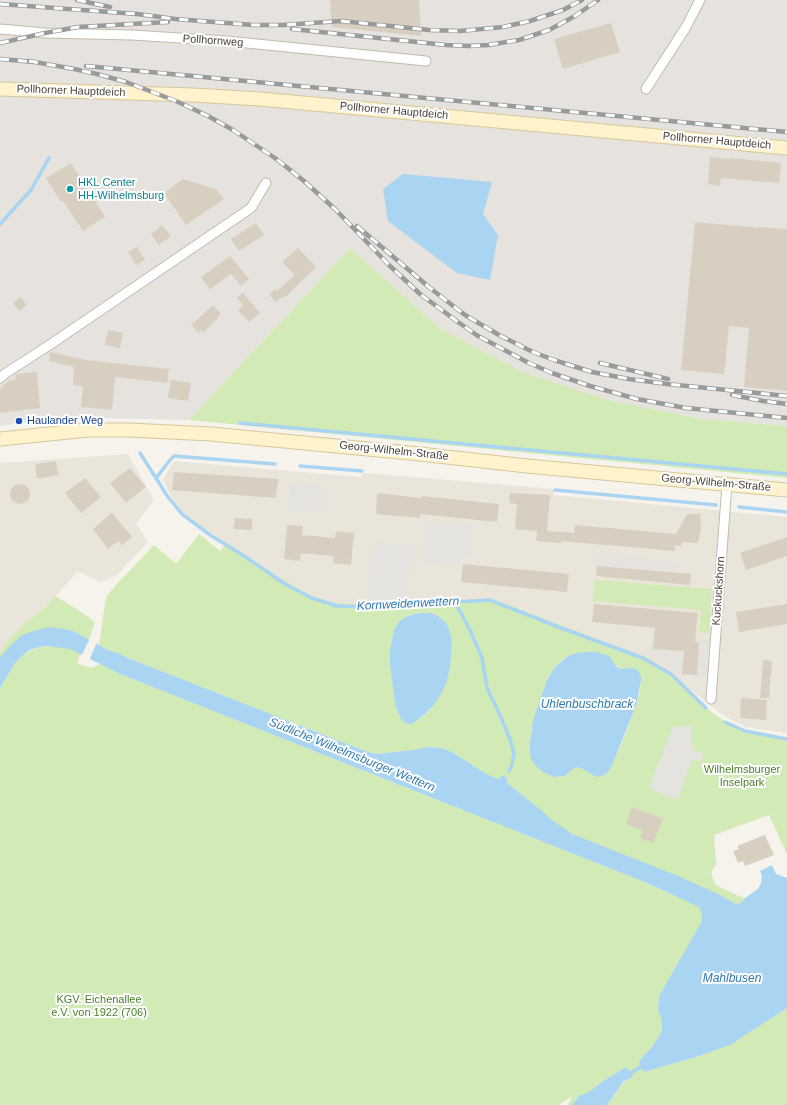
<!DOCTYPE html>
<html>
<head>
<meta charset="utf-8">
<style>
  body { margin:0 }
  canvas { display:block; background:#f6f3ec }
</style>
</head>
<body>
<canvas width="787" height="1105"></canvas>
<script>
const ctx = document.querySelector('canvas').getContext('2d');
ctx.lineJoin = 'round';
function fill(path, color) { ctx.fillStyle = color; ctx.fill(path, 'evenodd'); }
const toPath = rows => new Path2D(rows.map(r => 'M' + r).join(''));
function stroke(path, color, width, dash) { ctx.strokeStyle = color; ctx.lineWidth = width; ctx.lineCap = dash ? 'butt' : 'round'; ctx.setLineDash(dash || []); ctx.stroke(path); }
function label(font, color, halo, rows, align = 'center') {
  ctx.font = font + ' Helvetica,sans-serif'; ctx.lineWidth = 4; ctx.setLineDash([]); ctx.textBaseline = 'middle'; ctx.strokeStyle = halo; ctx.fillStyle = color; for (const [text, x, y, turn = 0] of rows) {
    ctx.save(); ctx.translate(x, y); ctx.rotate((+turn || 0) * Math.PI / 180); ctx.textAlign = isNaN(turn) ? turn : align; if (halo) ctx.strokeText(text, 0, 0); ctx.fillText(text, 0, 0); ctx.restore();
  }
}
fill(toPath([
  [128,454,154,500,136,523,148,542,118,574,101,583,78,571,47,606,26,622,7,642,0,653,0,463],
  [174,461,360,477,365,473,554,489,554,495,787,517,787,733,745,727,724,716,652,660,493,599,411,602,366,606,335,603,318,599,308,595,226,543,203,528,181,510,173,500,163,480]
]), '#eae5da');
fill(toPath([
  [0,0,787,0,787,426,701,419,611,401,525,373,441,329,350,248,189,420,57,417,0,426],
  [598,554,678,562,677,573,597,566],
  [651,635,709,640,707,678,680,675,651,656]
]), '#e6e2dd');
fill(toPath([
  [350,248,441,329,525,373,611,401,701,419,787,426,787,478,189,420],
  [199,534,220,551,226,543,308,595,318,599,335,603,366,605,411,602,493,599,652,660,671,674,706,708,730,725,745,731,787,739,787,854,769,815,714,835,716,864,711,873,716,885,741,897,745,898,741,903,736,904,718,894,659,996,658,1010,661,1018,662,1031,652,1047,639,1061,644,1072,699,1056,730,1045,787,1008,787,1105,607,1105,625,1081,633,1077,626,1067,603,1081,586,1094,580,1095,572,1105,568,1105,572,1096,559,1105,0,1105,0,688,15,663,24,654,39,647,56,646,70,649,81,654,77,663,91,668,100,664,120,674,647,883,679,898,583,839,572,834,562,828,507,783,507,778,502,775,499,779,488,775,452,752,441,748,428,747,413,750,376,754,365,751,128,658,118,653,108,650,99,645,106,597,115,586,154,545,176,564],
  [422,613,438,616,446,623,434,705,426,714,415,722,411,724,398,711,395,704,393,687,390,650,394,630,406,617,414,614],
  [577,653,615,664,621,669,632,668,641,681,640,691,636,706,628,728,611,768,607,773,596,777,583,769,577,767,573,769,565,776,554,777,530,742,531,732,533,720,547,680,554,668,561,661,568,656],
  [691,726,691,743,695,751,702,754,692,759,677,800],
  [595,580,712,589,709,633,699,632,701,610,593,601],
  [55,596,80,611,95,622,89,640,75,632,2,655,0,657,0,653,7,642,26,622,47,606]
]), '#d2eab5');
fill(toPath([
  [290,484,323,486,322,513,288,511],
  [425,522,471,525,469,558,455,557,455,564,422,562],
  [374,542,412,545,407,602,369,599],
  [691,726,691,743,695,751,703,754,701,761,692,760,677,800,649,788,673,727]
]), '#e5e3e0');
fill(toPath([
  [403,174,492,182,483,214,498,235,490,280,457,273,388,221,383,189],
  [422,613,431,613,438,616,446,623,448,626,451,636,452,642,450,667,447,681,441,694,434,705,426,713,415,722,411,724,405,723,401,719,395,704,390,664,390,650,394,630,399,622,406,617,414,614],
  [50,627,64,629,75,632,108,650,118,653,128,658,365,751,376,754,413,750,428,747,441,748,452,752,488,775,499,779,502,775,507,778,507,783,542,811,552,820,572,834,678,876,718,894,736,904,741,903,745,898,758,889,761,883,762,876,760,871,772,865,776,874,787,878,787,1008,730,1045,699,1056,644,1072,641,1067,639,1061,652,1047,662,1031,661,1018,658,1010,659,996,702,921,702,915,699,907,647,883,120,674,70,649,48,646,39,647,30,650,24,654,15,663,0,688,0,657,2,655,12,644,22,635,37,630],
  [585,652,596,652,609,656,617,667,621,669,632,668,637,670,639,672,641,676,641,681,636,706,611,768,607,773,601,776,596,777,583,769,577,767,573,769,565,776,554,777,543,772,535,765,531,759,530,752,530,742,533,720,547,680,554,668,568,656,577,653],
  [626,1067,631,1073,633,1077,624,1081,607,1105,572,1105,580,1095,586,1094,603,1081]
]), '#a9d4f2');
fill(toPath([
  [90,638,97,642,89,661,81,657]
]), '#f6f3ec');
stroke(toPath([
  [0,224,31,190,49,158],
  [240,423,787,474],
  [140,453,168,497,182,514,210,535,241,554,285,584,312,598,337,606,369,607,490,600,556,626,643,658,671,674,706,708],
  [300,466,362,471],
  [156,478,170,460,174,456,275,464],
  [555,490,716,505],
  [739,507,787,512],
  [455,602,470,630,482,658,487,688,500,715,510,739,514,754,513,759,512,765,509,771],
  [725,722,745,731,787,739],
  [631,1073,641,1067]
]), '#a9d4f2', 3.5);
fill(toPath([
  [330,0,419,0,421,36,332,27],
  [611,23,620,52,563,69,554,39],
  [710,157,731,159,731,158,781,163,779,183,721,178,720,186,708,184],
  [71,163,105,217,83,231,63,201,61,202,46,178],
  [183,179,216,189,224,199,186,225,164,193],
  [695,222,759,228,759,227,787,229,787,391,744,387,749,328,729,326,724,374,681,370],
  [256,223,264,235,239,251,231,239],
  [162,225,171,236,159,245,151,234],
  [137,247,145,260,136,265,128,252],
  [298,248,316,267,284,298,283,297,276,302,269,295,275,289,277,291,295,275,282,262],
  [230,256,249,279,241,286,231,274,210,289,201,277],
  [243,293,260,313,249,322,238,310,243,306,237,298],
  [20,297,27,305,19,311,13,303],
  [213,305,221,314,217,317,218,318,203,333,201,330,198,333,191,325],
  [108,330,123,333,120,348,105,345],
  [50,352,86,360,169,369,167,383,115,377,112,410,81,407,83,386,73,385,74,367,49,361],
  [37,372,40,408,0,413,0,390,2,386,9,381,15,380,16,374],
  [171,380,191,383,188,401,168,398],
  [56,461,58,475,37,479,35,464],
  [130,468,146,487,126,503,110,483],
  [174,472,278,479,276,498,172,490],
  [85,478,101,497,81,513,65,493],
  '10 494a10 10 0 1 1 20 0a10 10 0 1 1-20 0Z',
  [377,493,421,498,422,496,499,504,497,522,420,514,420,518,376,514],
  [510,493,550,495,547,531,574,533,575,525,676,534,687,514,700,514,701,529,698,543,682,542,681,546,675,545,675,551,561,541,561,543,536,541,537,531,515,529,517,504,509,503],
  [112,513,132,537,122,545,118,541,108,549,93,529],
  [235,518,252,519,252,530,234,529],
  [287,525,303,526,302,535,335,538,336,531,354,533,351,565,333,563,334,556,301,553,300,561,284,559],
  [787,537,787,556,746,570,740,553],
  [463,564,569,574,567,592,461,582],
  [597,566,691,574,690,585,596,576],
  [594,604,698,613,695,642,699,643,697,675,682,674,684,651,653,649,655,628,592,622],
  [787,604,787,624,739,632,736,612],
  [763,660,772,661,769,698,760,698],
  [741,698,767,700,766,720,740,718],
  [632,807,663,819,653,843,640,838,643,831,626,824],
  [765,835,774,855,745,866,743,861,738,863,733,851,739,849,737,846]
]), '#d8cfc1');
const minor = toPath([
  [0,29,45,33,132,35,227,41,426,61],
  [646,89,686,27,700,0],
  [0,378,6,373,51,344,251,208,266,183],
  [711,699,727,484]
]);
const secondary = toPath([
  [0,89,193,95,260,99,787,148],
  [0,439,88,430,129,430,211,434,420,454,527,466,787,490]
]);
stroke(minor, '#c2bbae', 11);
stroke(secondary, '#d6c79b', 15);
stroke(minor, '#fff', 9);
stroke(secondary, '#fff3cd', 13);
const rail = toPath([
  [77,0,110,7],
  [0,4,137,14,175,19,253,25,283,25,341,21,429,30,460,31,503,27,530,21,563,10,582,0],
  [292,29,446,45,469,46,488,45,519,40,549,30,575,16,598,0],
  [0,43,45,33,78,27,168,22],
  [0,59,34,62],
  [29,61,74,69,97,74,126,82,176,101,208,116,233,130,275,158,304,181,336,210,389,265,420,294,458,322,478,336,529,363,552,373,590,386,637,399,686,408,787,418],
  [86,66,787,132],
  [357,226,430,288,465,315,499,335,533,352,554,360,592,372,629,379,667,384,787,396],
  [600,363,668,379],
  [732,395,763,401,787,404]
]);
stroke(rail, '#9a9a9a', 4.5);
stroke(rail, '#fff', 3, [9]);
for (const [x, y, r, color] of [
  [70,189,4,"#0f9aa8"],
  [19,421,4,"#1a4fb4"]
]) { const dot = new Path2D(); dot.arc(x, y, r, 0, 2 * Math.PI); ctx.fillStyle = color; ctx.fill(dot); stroke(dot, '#fff', 1.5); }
label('11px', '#4b4439', '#fff', [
  ["Pollhornweg",213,41,4],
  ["Pollhorner Hauptdeich",71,91,2],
  ["Pollhorner Hauptdeich",394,111,5],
  ["Pollhorner Hauptdeich",717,141,5],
  ["Georg-Wilhelm-Straße",394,451,6],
  ["Georg-Wilhelm-Straße",716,483,5],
  ["Kuckuckshorn",719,591,-86]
]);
label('11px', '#0d838f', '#fff', [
  ["HKL Center",78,183],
  ["HH-Wilhelmsburg",78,196]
], 'left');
label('11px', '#164399', '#fff', [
  ["Haulander Weg",27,421]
], 'left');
label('11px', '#4a7f2a', '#fff', [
  ["Wilhelmsburger",742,770],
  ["Inselpark",742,783],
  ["KGV. Eichenallee",99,1000],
  ["e.V. von 1922 (706)",99,1013]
]);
label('italic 12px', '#2e7ab2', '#fff', [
  ["Kornweidenwettern",408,604,-3],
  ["Uhlenbuschbrack",587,705],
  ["Südliche Wilhelmsburger Wettern",352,755,22],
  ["Mahlbusen",732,979]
]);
</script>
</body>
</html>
